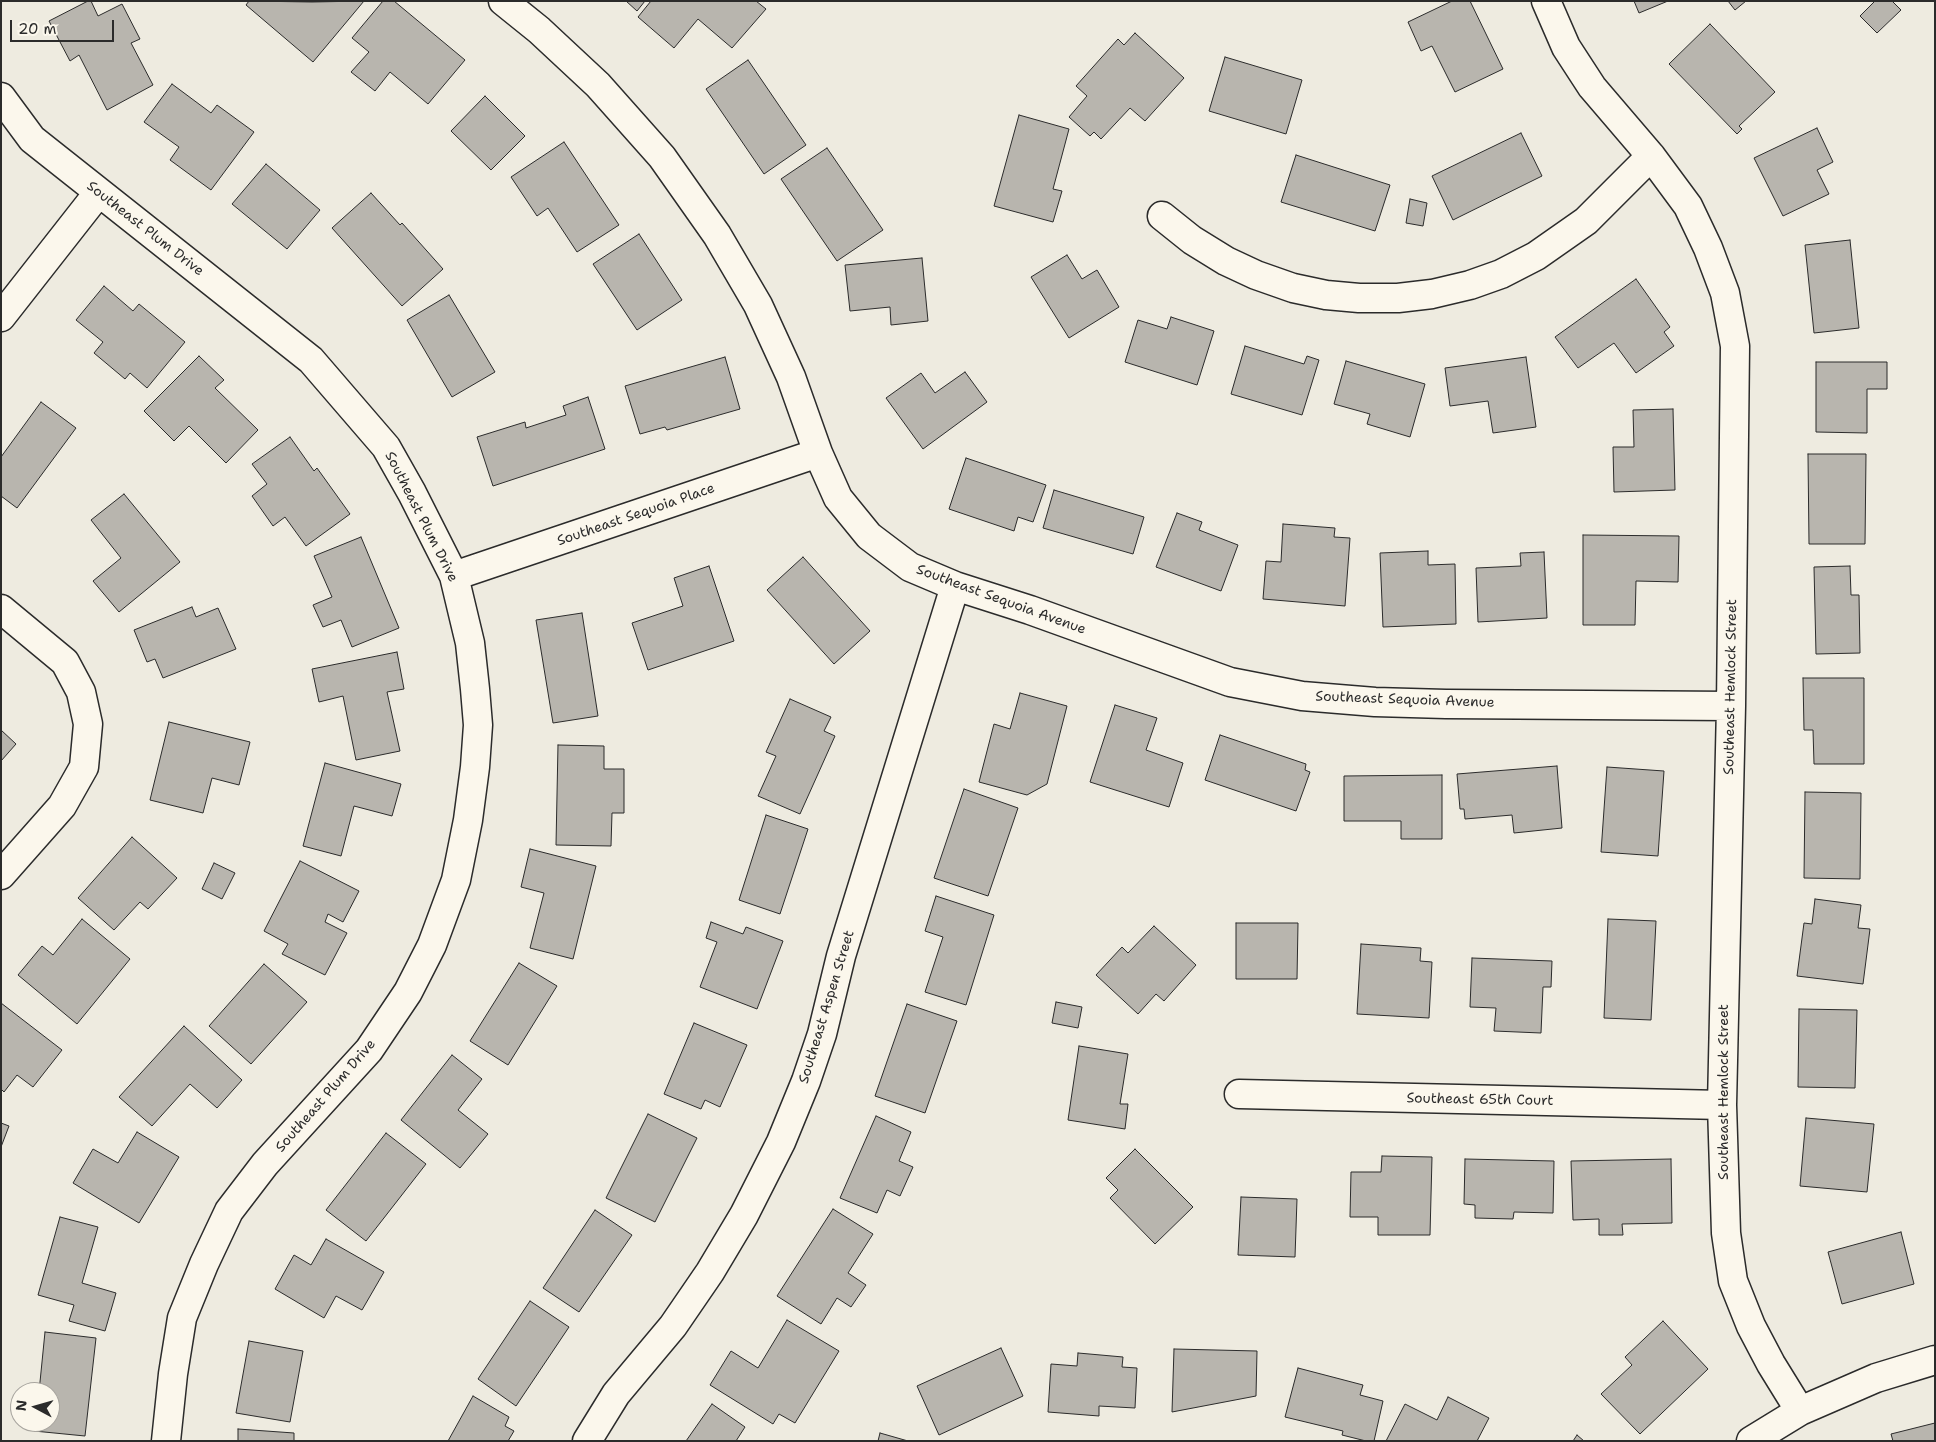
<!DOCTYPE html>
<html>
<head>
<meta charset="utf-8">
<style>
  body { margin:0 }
  #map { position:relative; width:1936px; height:1442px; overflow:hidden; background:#eeebe0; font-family:"Shantell Sans",sans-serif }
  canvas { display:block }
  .frame { position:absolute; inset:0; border:2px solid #2b2b2b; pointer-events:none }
  .north { position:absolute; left:10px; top:1382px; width:50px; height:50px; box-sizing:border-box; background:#fbf7ec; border:1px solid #a8a59f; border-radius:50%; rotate:276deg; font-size:14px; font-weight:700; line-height:20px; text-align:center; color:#2b2b2b }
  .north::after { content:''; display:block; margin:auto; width:18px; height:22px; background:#2b2b2b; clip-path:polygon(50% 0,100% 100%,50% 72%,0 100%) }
  .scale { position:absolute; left:10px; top:20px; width:104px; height:22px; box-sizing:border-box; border:2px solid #2b2b2b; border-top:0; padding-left:6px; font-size:15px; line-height:18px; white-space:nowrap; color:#2b2b2b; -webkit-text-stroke:4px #fbf7ec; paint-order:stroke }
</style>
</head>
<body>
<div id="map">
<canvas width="1936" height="1442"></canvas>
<div class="frame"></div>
<div class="north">N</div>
<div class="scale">20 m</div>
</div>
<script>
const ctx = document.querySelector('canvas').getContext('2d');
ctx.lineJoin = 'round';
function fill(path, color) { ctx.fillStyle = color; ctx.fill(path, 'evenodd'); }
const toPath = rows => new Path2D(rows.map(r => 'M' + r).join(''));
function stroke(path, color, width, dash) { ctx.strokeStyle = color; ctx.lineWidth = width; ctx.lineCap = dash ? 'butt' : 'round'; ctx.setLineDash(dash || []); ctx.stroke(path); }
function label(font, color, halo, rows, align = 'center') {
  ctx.font = font + ' "Shantell Sans",sans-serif'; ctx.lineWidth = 5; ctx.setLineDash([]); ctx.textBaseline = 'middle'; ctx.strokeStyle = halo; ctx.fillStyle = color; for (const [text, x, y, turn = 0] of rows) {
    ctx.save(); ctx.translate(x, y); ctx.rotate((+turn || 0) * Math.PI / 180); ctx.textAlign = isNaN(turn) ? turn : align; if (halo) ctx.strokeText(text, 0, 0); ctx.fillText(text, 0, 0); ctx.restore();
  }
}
const building = toPath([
  [88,1,91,1,98,16,122,4,140,39,131,43,153,85,107,110,79,55,70,61,49,21,88,1],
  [249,1,312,2,364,1,313,62,246,5,249,1],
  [383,1,394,1,465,60,428,104,390,72,375,91,351,72,369,52,352,38,383,1],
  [626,1,645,1,637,11,626,1],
  [651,1,756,1,766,9,732,48,698,19,674,48,638,17,651,1],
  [1452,1,1470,1,1503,69,1455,92,1432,46,1421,51,1408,22,1452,1],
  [1634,1,1668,1,1639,13,1634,1],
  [1728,1,1746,1,1735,10,1728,1],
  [1875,1,1892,1,1901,10,1877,33,1860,16,1875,1],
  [1710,24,1775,92,1739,126,1742,129,1737,134,1669,64,1710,24],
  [1135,33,1184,78,1145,121,1130,108,1101,139,1094,132,1090,136,1069,117,1087,96,1076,86,1118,39,1124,45,1135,33],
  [1225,57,1302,80,1286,134,1209,111,1225,57],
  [748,60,806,145,764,174,706,89,748,60],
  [172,84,211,113,217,105,254,132,211,190,170,160,179,147,144,122,172,84],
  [485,96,525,136,491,170,451,131,485,96],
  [1019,115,1069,129,1053,189,1062,191,1053,222,994,206,1019,115],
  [1817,128,1833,162,1817,170,1829,194,1783,216,1754,158,1817,128],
  [1521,133,1542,176,1453,220,1432,176,1521,133],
  [564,142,619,225,577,252,548,208,537,216,511,177,564,142],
  [827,148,883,230,837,261,781,179,827,148],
  [1296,155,1390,185,1375,231,1281,202,1296,155],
  [266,164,320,210,287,249,232,204,266,164],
  [371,193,400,225,402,223,443,269,402,306,332,228,371,193],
  [1410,199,1427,203,1423,226,1406,223,1410,199],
  [639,234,682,300,637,330,593,264,639,234],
  [1850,240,1859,328,1814,333,1805,245,1850,240],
  [1067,255,1082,279,1097,270,1119,307,1069,338,1031,277,1067,255],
  [922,258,928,321,891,325,890,307,850,311,845,265,922,258],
  [1636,279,1670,327,1664,332,1674,346,1636,373,1614,343,1578,368,1555,337,1636,279],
  [104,286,133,311,139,304,185,342,147,388,130,373,125,379,94,353,103,342,76,320,104,286],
  [449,295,495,372,452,397,407,320,449,295],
  [1171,317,1214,331,1197,385,1125,362,1138,320,1167,329,1171,317],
  [1245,346,1304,364,1307,356,1319,360,1302,415,1231,394,1245,346],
  [199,356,224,380,215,388,258,430,226,463,189,426,174,441,144,411,199,356],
  [725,357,740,409,667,430,665,427,640,434,625,386,725,357],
  [1526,357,1536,427,1493,433,1488,401,1450,406,1445,368,1526,357],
  [1346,361,1425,384,1410,437,1367,424,1370,414,1334,404,1346,361],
  [1816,362,1887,362,1887,389,1867,389,1867,433,1816,432,1816,362],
  [965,372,987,402,923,449,886,398,921,373,935,393,965,372],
  [588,397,605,449,493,486,477,437,525,422,526,428,566,415,563,406,588,397],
  [41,402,76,428,17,508,1,496,1,457,41,402],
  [1673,409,1675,490,1614,492,1613,447,1634,447,1633,410,1673,409],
  [290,437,314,471,317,468,350,514,306,546,285,517,273,526,252,496,267,484,252,464,290,437],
  [1808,454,1866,454,1865,544,1809,544,1808,454],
  [966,458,1046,485,1033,522,1018,517,1014,531,949,509,966,458],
  [1054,490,1144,517,1133,554,1043,528,1054,490],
  [124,494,180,562,119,612,93,581,121,558,91,520,124,494],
  [1177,513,1202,522,1199,530,1238,545,1221,591,1156,567,1177,513],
  [1283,524,1335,528,1334,537,1350,538,1345,606,1263,599,1266,561,1281,562,1283,524],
  [1583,535,1679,536,1678,582,1636,581,1635,625,1583,625,1583,535],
  [361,537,399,628,352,647,341,620,323,627,313,605,332,597,314,556,361,537],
  [1428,551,1428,565,1455,564,1456,624,1383,627,1380,553,1428,551],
  [1544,552,1547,618,1478,622,1476,568,1521,566,1520,553,1544,552],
  [803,557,870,631,834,664,767,590,803,557],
  [709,566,734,641,648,670,632,623,683,606,674,578,709,566],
  [1850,566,1851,595,1859,595,1860,653,1816,654,1814,567,1850,566],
  [192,607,196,617,218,608,236,649,163,678,155,659,147,662,134,630,192,607],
  [582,613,598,716,553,723,536,620,582,613],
  [397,652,404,689,387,692,400,751,356,760,343,696,319,702,312,669,397,652],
  [1803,678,1864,678,1864,764,1814,764,1813,730,1804,730,1803,678],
  [1020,693,1067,706,1047,784,1027,795,979,782,994,724,1010,729,1020,693],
  [790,699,831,717,824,731,835,736,800,814,758,796,776,756,766,752,790,699],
  [1115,705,1157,718,1146,750,1183,763,1169,807,1090,782,1115,705],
  [169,722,250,742,239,785,212,778,203,813,150,800,169,722],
  [1,730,16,744,1,761,1,730],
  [1220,735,1306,764,1305,770,1310,772,1296,811,1205,780,1220,735],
  [558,745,604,746,604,769,624,769,624,813,612,813,611,846,556,845,558,745],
  [325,763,401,784,392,816,354,806,341,856,303,846,325,763],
  [1557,766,1562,828,1514,833,1512,815,1465,819,1464,809,1460,809,1457,774,1557,766],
  [1607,767,1664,771,1658,856,1601,852,1607,767],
  [1442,775,1442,839,1401,839,1401,821,1344,821,1344,776,1442,775],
  [964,789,1018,808,988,896,934,878,964,789],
  [1805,792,1861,793,1860,879,1804,878,1805,792],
  [766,815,808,829,780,914,739,900,766,815],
  [132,837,177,878,148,909,140,902,114,930,78,898,132,837],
  [530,849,596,866,573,959,530,948,544,893,521,887,530,849],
  [300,861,359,891,343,922,328,914,325,922,347,933,325,975,282,954,288,944,264,931,300,861],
  [214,863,235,873,222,899,202,889,214,863],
  [936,896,994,915,966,1005,925,992,943,937,925,931,936,896],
  [1815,899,1861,905,1858,928,1870,929,1863,984,1797,976,1804,923,1812,924,1815,899],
  [82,919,130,959,77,1024,18,975,42,946,53,955,82,919],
  [1608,919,1656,921,1651,1020,1604,1018,1608,919],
  [711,922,743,934,746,927,783,941,757,1009,700,987,717,942,706,938,711,922],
  [1236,923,1298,923,1297,979,1236,979,1236,923],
  [1154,926,1196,965,1164,1001,1156,994,1138,1014,1096,975,1122,947,1128,953,1154,926],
  [1361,944,1421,948,1420,961,1432,962,1429,1018,1357,1014,1361,944],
  [1472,958,1552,961,1551,987,1543,987,1541,1033,1494,1031,1496,1008,1470,1007,1472,958],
  [519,963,557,986,508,1065,470,1041,519,963],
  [264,964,307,1002,251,1064,209,1026,264,964],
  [1056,1002,1082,1007,1078,1028,1052,1023,1056,1002],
  [1,1003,62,1050,33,1087,17,1075,4,1092,1,1089,1,1003],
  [907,1004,957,1021,925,1113,875,1096,907,1004],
  [1799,1009,1857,1010,1855,1088,1798,1087,1799,1009],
  [694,1023,747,1045,720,1107,705,1100,701,1109,664,1094,694,1023],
  [184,1026,242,1080,217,1108,190,1084,152,1126,119,1097,184,1026],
  [1079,1046,1128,1054,1120,1104,1128,1104,1125,1129,1068,1120,1079,1046],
  [452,1055,482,1079,458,1110,488,1134,460,1168,401,1120,452,1055],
  [648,1114,697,1138,655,1222,606,1198,648,1114],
  [876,1116,911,1132,899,1161,913,1167,900,1196,887,1190,877,1213,840,1198,876,1116],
  [1806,1118,1874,1124,1867,1192,1800,1186,1806,1118],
  [1,1123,9,1126,1,1147,1,1123],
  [137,1132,179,1157,139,1223,73,1183,93,1149,118,1163,137,1132],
  [386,1133,426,1164,366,1241,326,1210,386,1133],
  [1135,1149,1193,1207,1155,1244,1110,1198,1118,1190,1106,1178,1135,1149],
  [1382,1156,1432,1157,1430,1235,1378,1235,1378,1217,1350,1217,1351,1172,1381,1172,1382,1156],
  [1465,1159,1554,1161,1553,1213,1514,1212,1513,1219,1475,1218,1475,1205,1464,1204,1465,1159],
  [1671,1159,1672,1223,1622,1224,1623,1235,1599,1235,1599,1219,1573,1220,1571,1161,1671,1159],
  [1241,1197,1297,1199,1295,1257,1238,1255,1241,1197],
  [833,1209,873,1234,848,1273,866,1285,851,1307,837,1298,821,1324,777,1296,833,1209],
  [595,1210,632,1235,579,1312,543,1288,595,1210],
  [60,1217,98,1227,82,1283,116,1293,105,1331,69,1321,74,1305,38,1295,60,1217],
  [1901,1232,1914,1284,1842,1304,1828,1252,1901,1232],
  [326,1239,384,1272,362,1310,336,1296,324,1318,275,1289,294,1255,311,1265,326,1239],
  [530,1301,569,1327,516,1406,478,1379,530,1301],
  [787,1320,839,1351,795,1423,779,1414,773,1424,710,1385,731,1351,758,1368,787,1320],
  [1663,1321,1708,1369,1640,1434,1601,1394,1632,1365,1625,1357,1663,1321],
  [45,1332,96,1338,85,1436,34,1431,35,1422,50,1422,50,1392,39,1392,45,1332],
  [249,1341,303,1351,290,1422,236,1413,249,1341],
  [1001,1348,1023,1396,939,1435,917,1386,1001,1348],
  [1174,1349,1257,1351,1256,1396,1172,1412,1174,1349],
  [1078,1353,1123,1357,1122,1367,1137,1368,1135,1408,1099,1406,1099,1416,1048,1412,1051,1364,1077,1366,1078,1353],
  [1298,1368,1363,1385,1360,1395,1383,1401,1374,1441,1366,1441,1342,1435,1343,1431,1285,1417,1298,1368],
  [473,1396,509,1417,505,1426,514,1431,508,1441,448,1441,473,1396],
  [1448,1397,1489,1418,1477,1441,1386,1441,1405,1404,1437,1420,1448,1397],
  [712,1404,745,1427,736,1441,686,1441,712,1404],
  [1935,1423,1935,1441,1893,1441,1891,1434,1935,1423],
  [238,1429,294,1433,294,1441,238,1441,238,1429],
  [880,1433,908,1441,878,1441,880,1433],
  [1577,1435,1584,1441,1573,1441,1577,1435]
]);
fill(building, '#b8b5ae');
stroke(building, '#2b2b2b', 1);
const minor = toPath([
  [503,1,539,30,598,85,662,157,717,235,758,305,791,377,818,453,838,498,869,536,910,567,955,586,1030,610,1230,682,1302,696,1375,702,1446,704,1731,706],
  [1546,1,1566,47,1592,87,1651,156,1688,206,1708,248,1725,293,1735,346,1731,706,1722,1105,1726,1233,1733,1281,1751,1326,1771,1364,1800,1411],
  [1,97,32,139,311,360,386,447,412,493,454,576,470,643,475,689,478,725,475,767,468,820,456,880,432,945,408,992,369,1050,265,1164,229,1211,204,1264,182,1318,173,1374,166,1441],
  [1162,216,1192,240,1226,261,1256,275,1293,288,1326,295,1359,298,1398,298,1432,294,1470,285,1501,274,1536,256,1586,221,1651,156],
  [1,317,99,192],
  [454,576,818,453],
  [1,609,65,662,81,692,88,724,84,767,62,806,1,875],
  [1239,1094,1722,1105],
  [587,1441,616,1394,673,1326,710,1272,744,1215,781,1142,806,1081,822,1034,841,956,955,586],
  [1751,1441,1800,1411,1876,1378,1935,1360]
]);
stroke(minor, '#2b2b2b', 31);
stroke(minor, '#fbf7ec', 28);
label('14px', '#2b2b2b', '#fbf7ec', [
  ["Southeast Plum Drive",145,229,38],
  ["Southeast Sequoia Place",636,515,-19],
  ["Southeast Plum Drive",421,517,63],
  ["Southeast Sequoia Avenue",1001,600,20],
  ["Southeast Hemlock Street",1731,687,-89],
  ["Southeast Sequoia Avenue",1405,700,2],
  ["Southeast Aspen Street",827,1007,-73],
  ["Southeast Hemlock Street",1724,1092,-90],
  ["Southeast Plum Drive",326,1096,-49],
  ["Southeast 65th Court",1480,1100,1]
]);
</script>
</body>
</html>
